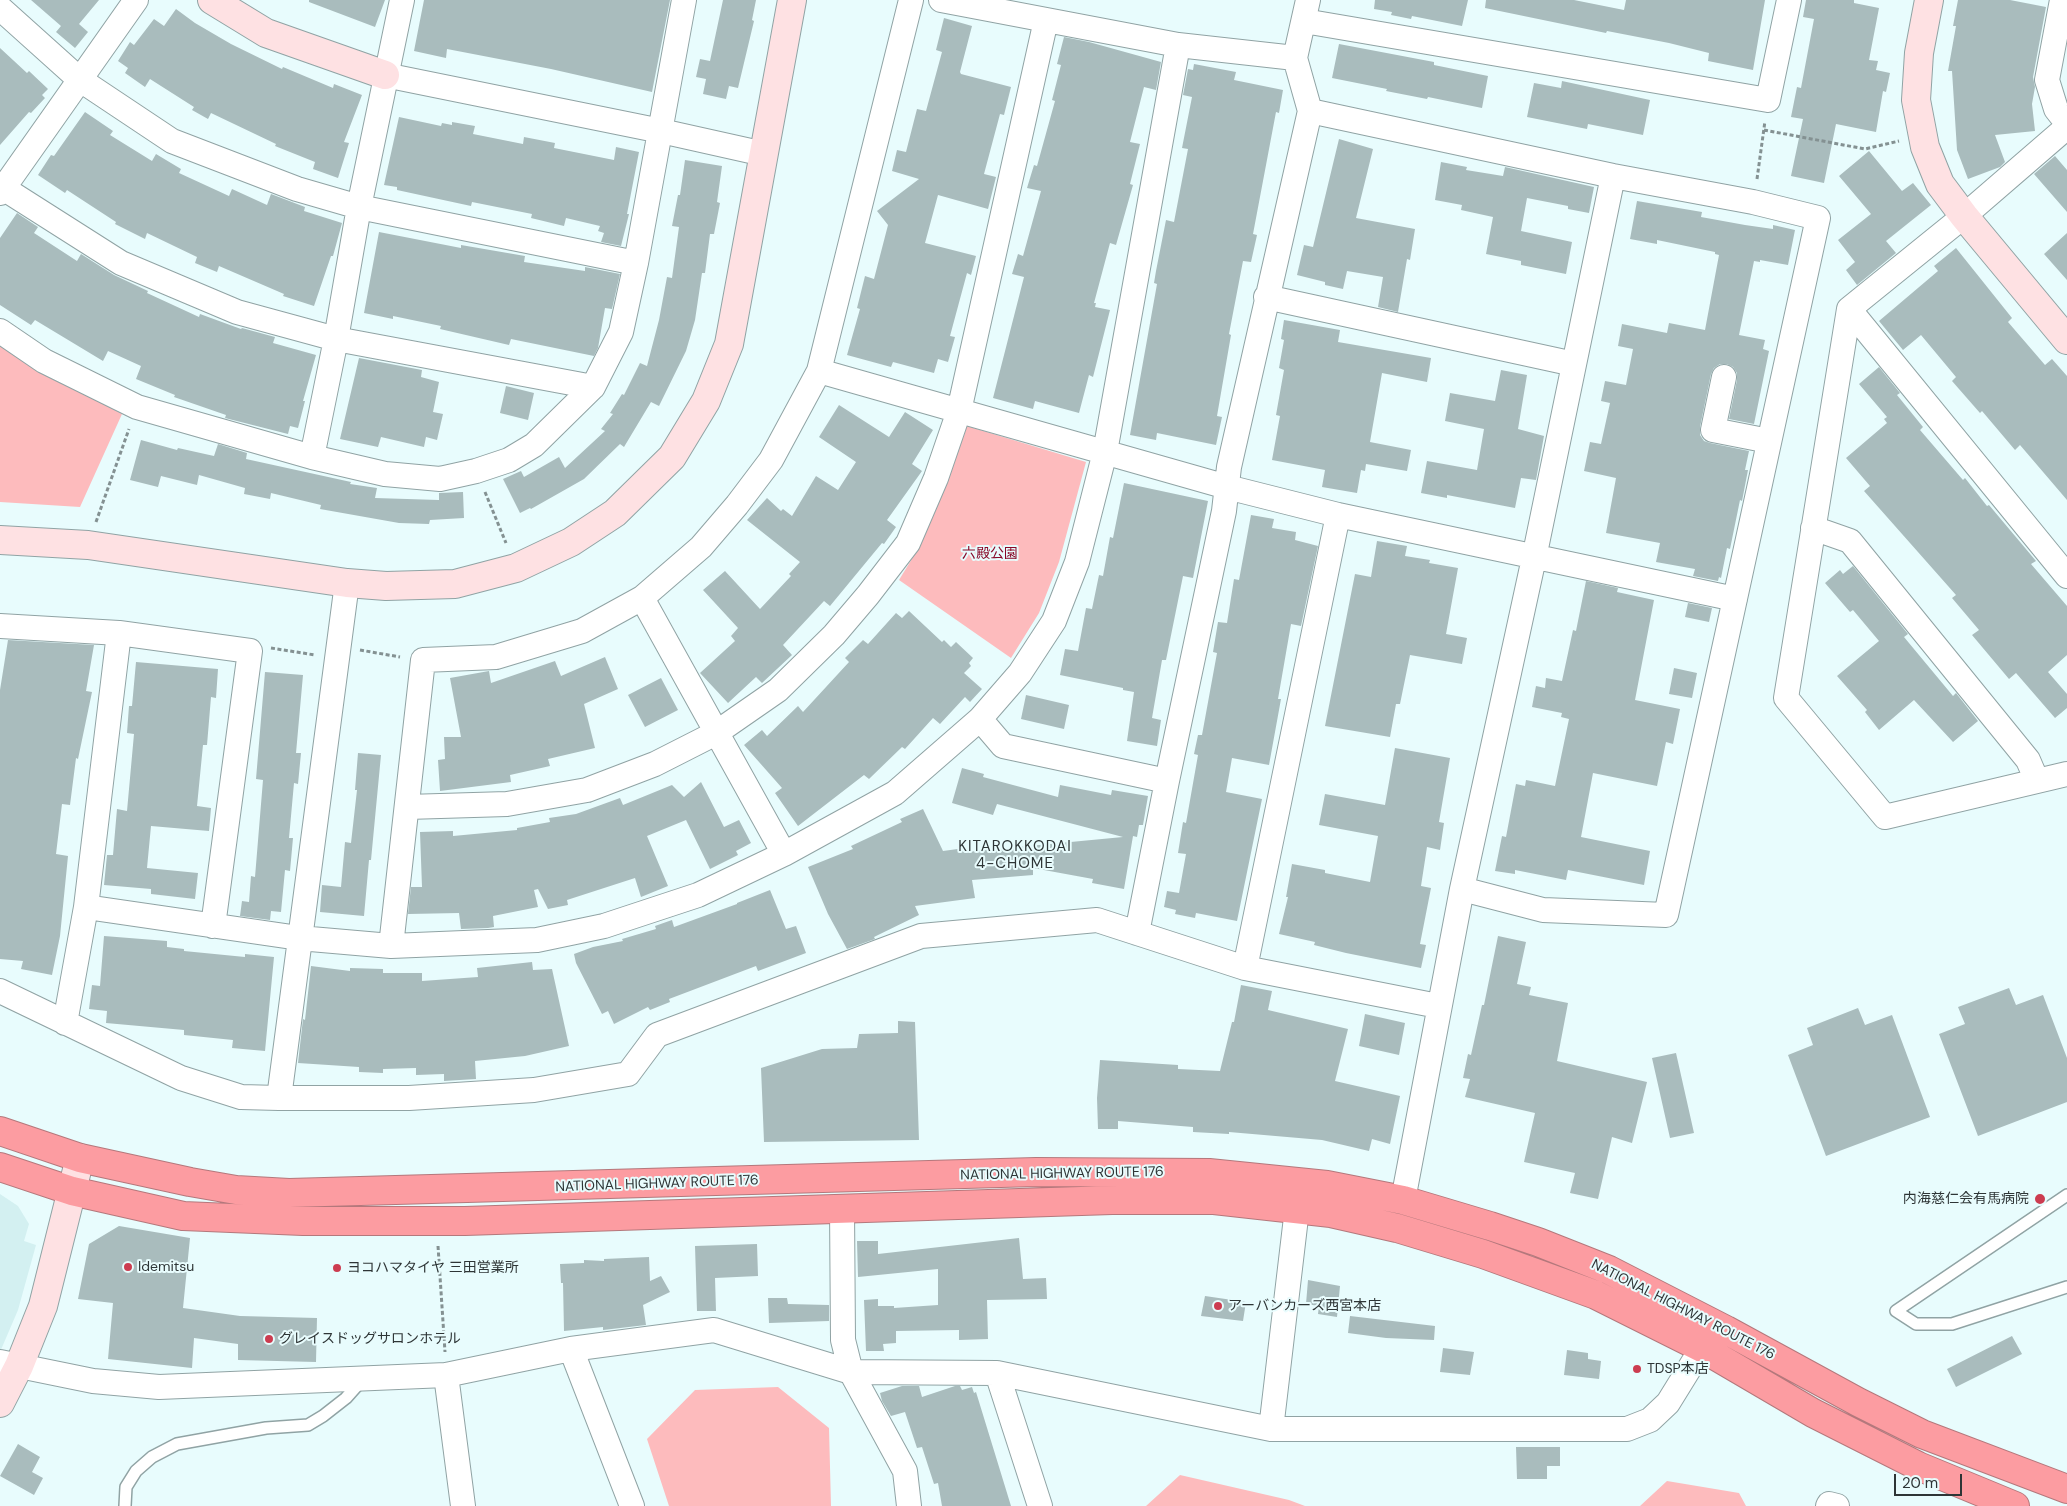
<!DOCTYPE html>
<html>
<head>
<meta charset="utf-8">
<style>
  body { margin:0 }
  #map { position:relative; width:2067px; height:1506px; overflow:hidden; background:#e8fcfd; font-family:"DM Sans",sans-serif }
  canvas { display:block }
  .scale { position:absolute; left:1894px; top:1474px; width:68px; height:22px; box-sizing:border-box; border:2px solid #2e3536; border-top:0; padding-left:6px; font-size:15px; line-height:18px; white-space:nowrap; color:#2e3536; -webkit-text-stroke:4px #e8fcfd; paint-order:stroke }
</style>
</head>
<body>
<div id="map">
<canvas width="2067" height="1506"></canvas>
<div class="scale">20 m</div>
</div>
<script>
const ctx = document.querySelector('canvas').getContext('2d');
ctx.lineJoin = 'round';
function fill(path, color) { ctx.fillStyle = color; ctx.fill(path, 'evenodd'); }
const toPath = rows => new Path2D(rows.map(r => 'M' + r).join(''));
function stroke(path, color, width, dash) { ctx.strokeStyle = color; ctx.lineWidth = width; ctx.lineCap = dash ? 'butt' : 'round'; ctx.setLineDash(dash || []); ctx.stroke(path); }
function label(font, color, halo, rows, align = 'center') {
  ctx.font = font + ' "DM Sans","Noto Sans JP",sans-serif'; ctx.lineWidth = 4; ctx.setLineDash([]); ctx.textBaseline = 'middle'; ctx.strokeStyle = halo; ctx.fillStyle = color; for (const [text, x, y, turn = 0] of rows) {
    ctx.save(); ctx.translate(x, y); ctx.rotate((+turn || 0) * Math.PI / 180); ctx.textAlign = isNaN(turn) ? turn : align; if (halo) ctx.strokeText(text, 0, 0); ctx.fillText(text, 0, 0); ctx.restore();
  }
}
fill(toPath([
  [0,1194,18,1206,29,1224,24,1241,36,1245,18,1310,0,1352]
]), '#d3f0f1');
fill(toPath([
  [0,343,34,367,122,414,80,507,0,502],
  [967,426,1086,462,1059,562,1039,613,1011,658,899,580,921,544,947,483],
  [778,1387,829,1428,831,1506,669,1506,647,1439,695,1390],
  [1180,1475,1289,1500,1305,1506,1146,1506],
  [1667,1481,1739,1493,1746,1506,1640,1506]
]), '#fdbbbd');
fill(toPath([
  [31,0,99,0,79,24,88,32,75,48,56,32,61,26],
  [309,0,385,0,375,27,309,2],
  [424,0,670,0,652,92,551,69,447,49,446,58,414,51],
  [723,0,756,0,752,20,754,21,738,88,729,86,726,99,703,94,706,79,696,77,700,59,710,61],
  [1375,0,1468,0,1462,26,1412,16,1411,19,1391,15,1392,12,1374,9],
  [1486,0,1574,0,1624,10,1626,0,1765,0,1753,70,1708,61,1709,53,1669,43,1607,31,1606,33,1485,8],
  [1806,0,1854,0,1854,3,1879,8,1869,60,1878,61,1876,70,1890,73,1886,92,1883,91,1876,132,1836,124,1824,183,1791,176,1803,119,1791,117,1797,87,1801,88,1814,19,1803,17],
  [1958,0,2010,0,2046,7,2033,77,2035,87,2032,104,2035,131,1995,135,2005,162,2000,167,1968,179,1957,150,1952,71,1948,71,1956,26,1953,26],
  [176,9,195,23,231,44,282,69,283,67,333,88,334,84,362,95,344,142,349,143,338,178,313,169,315,162,275,146,276,144,211,113,208,119,192,110,194,107,150,79,145,87,125,73,128,68,118,61,130,42,134,45,154,19,164,26],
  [944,18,972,26,960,72,961,74,1011,87,1004,115,1000,114,984,174,996,177,988,209,938,195,925,243,976,256,971,275,967,273,950,336,955,337,948,362,938,359,934,373,893,362,891,367,847,355,860,309,857,308,865,276,874,279,888,225,877,211,919,179,892,171,897,150,906,152,917,109,926,111,942,52,936,50],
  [1064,37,1089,42,1161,62,1156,90,1144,87,1130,142,1140,144,1130,184,1133,185,1116,245,1110,243,1094,303,1096,303,1095,307,1110,310,1093,377,1089,375,1079,413,1035,401,1033,409,993,398,1024,277,1012,274,1018,254,1023,256,1041,191,1027,188,1034,165,1037,166,1055,101,1052,100,1061,65,1057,64],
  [1339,44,1434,62,1434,65,1488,76,1482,108,1428,97,1427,99,1386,91,1387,89,1332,78],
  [0,48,27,73,29,71,48,89,42,95,45,98,31,113,29,112,0,145],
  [1194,64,1236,72,1234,80,1283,90,1279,113,1276,112,1253,234,1257,235,1251,262,1243,261,1229,334,1231,335,1217,416,1222,417,1216,445,1157,433,1156,440,1130,435,1157,284,1154,283,1156,271,1166,220,1174,222,1188,149,1182,148,1192,97,1183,95,1188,69,1193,70],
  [1562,81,1650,100,1643,135,1588,124,1587,129,1527,117,1534,83,1561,88],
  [85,112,113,131,110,135,152,161,156,154,181,169,179,173,229,196,232,189,267,205,271,194,305,207,304,211,342,223,333,256,331,256,314,306,283,296,284,294,219,266,217,272,195,263,197,257,147,233,145,239,115,224,116,222,67,190,65,193,38,175,51,155,54,156],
  [399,117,441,126,442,123,452,125,452,122,475,126,473,134,523,144,524,137,555,143,554,148,614,160,616,147,639,152,627,214,629,214,621,246,601,242,604,233,598,231,600,226,566,218,564,226,531,218,532,214,472,202,471,206,397,190,397,187,384,185],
  [1339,139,1373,149,1356,218,1415,229,1410,260,1407,259,1398,312,1378,307,1383,277,1347,271,1343,289,1325,285,1325,282,1297,275,1304,245,1313,247],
  [1869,151,1902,191,1913,183,1931,205,1886,241,1896,253,1857,285,1846,270,1855,262,1838,240,1871,214,1839,176],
  [2055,156,2067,170,2067,212,2034,174],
  [685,160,722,166,717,202,720,203,714,234,710,234,705,273,702,273,695,320,686,351,659,406,651,402,624,447,620,444,584,479,531,509,530,508,520,513,503,479,521,471,524,477,559,457,565,468,605,431,601,429,613,414,610,413,622,394,624,395,640,363,647,366,659,320,667,277,672,278,679,227,672,226,678,195,680,195],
  [1441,162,1467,167,1466,170,1503,176,1505,167,1594,187,1589,213,1568,209,1568,206,1527,198,1521,231,1572,242,1566,274,1521,265,1521,261,1486,254,1493,217,1461,210,1462,205,1435,200],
  [1637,201,1702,212,1701,217,1745,225,1773,229,1773,225,1795,230,1788,265,1760,260,1760,262,1754,261,1739,335,1765,340,1763,349,1769,351,1754,424,1729,419,1737,380,1737,373,1733,367,1727,364,1720,364,1714,368,1711,374,1700,427,1700,435,1704,441,1710,443,1749,451,1745,470,1748,470,1742,501,1740,500,1730,549,1727,548,1721,578,1719,577,1718,581,1693,576,1695,569,1656,562,1660,543,1606,533,1616,478,1584,471,1590,442,1601,444,1610,403,1601,401,1605,381,1626,385,1633,349,1618,346,1622,324,1667,333,1669,323,1705,330,1719,255,1715,254,1715,252,1657,240,1657,244,1630,239],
  [17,213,38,227,34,233,77,261,81,254,114,275,148,291,147,293,199,317,200,314,241,329,242,328,275,337,273,343,316,355,303,401,305,401,298,428,290,426,288,434,225,418,226,415,174,397,175,395,136,379,141,366,108,351,103,361,35,320,31,325,0,305,0,238],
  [379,232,461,248,461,245,525,256,524,262,585,271,585,267,620,274,612,309,605,308,598,348,594,356,511,339,509,345,440,329,441,326,393,316,393,319,364,313],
  [2067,233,2067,280,2044,254],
  [1956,248,2012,318,2008,322,2045,365,2052,359,2067,376,2067,500,2020,445,2015,450,1982,411,1980,413,1952,381,1956,377,1921,335,1903,350,1879,321,1938,271,1934,266],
  [1284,320,1340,330,1338,342,1431,358,1427,382,1382,373,1370,442,1411,450,1407,471,1366,464,1365,471,1361,470,1357,493,1322,487,1325,470,1272,460,1280,416,1276,415,1284,370,1279,368,1284,340,1281,339],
  [359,358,422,370,421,377,439,382,433,412,443,414,437,440,426,437,424,447,381,437,378,447,340,439],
  [1879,367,1900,393,1897,395,1923,427,1920,430,1963,480,1965,478,1987,506,1989,505,2036,561,2031,564,2067,606,2067,655,2048,672,2067,694,2067,708,2055,718,2016,673,2009,679,1972,635,1979,630,1952,598,1956,595,1864,491,1870,486,1846,458,1887,423,1884,419,1887,417,1859,384],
  [1501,370,1527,375,1518,429,1544,436,1536,480,1521,478,1515,508,1447,495,1447,498,1421,493,1427,461,1477,470,1484,429,1445,421,1450,393,1495,401],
  [506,386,534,393,528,420,500,413],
  [839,405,889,437,905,412,933,430,912,464,922,471,887,520,896,527,884,544,882,543,830,606,824,601,783,645,792,655,762,683,756,677,728,703,700,673,735,641,731,636,738,628,703,590,725,571,760,609,791,576,789,574,800,562,747,520,767,498,781,511,783,509,792,516,816,476,838,490,856,462,819,437],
  [141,440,177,450,178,448,214,456,218,444,247,453,246,459,351,482,350,484,377,488,375,498,439,500,439,493,463,492,464,518,430,520,429,524,399,523,320,509,321,505,271,493,270,499,244,494,245,488,199,475,197,485,161,476,158,487,130,480],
  [1124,483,1208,501,1193,578,1183,576,1166,660,1162,660,1152,718,1161,720,1157,746,1127,741,1134,692,1123,690,1123,688,1060,675,1065,649,1078,651,1086,608,1092,609,1099,575,1103,576,1110,537,1113,538],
  [1251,515,1274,519,1272,528,1296,532,1295,540,1318,546,1301,626,1291,624,1278,699,1281,699,1269,765,1232,758,1226,792,1262,799,1237,921,1196,913,1195,918,1175,914,1176,910,1164,907,1167,891,1179,893,1186,854,1178,853,1183,822,1186,823,1198,755,1194,754,1198,735,1202,735,1217,653,1213,652,1218,622,1227,623,1234,579,1239,580],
  [1377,541,1407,546,1405,556,1430,560,1429,563,1458,568,1446,634,1467,638,1462,664,1410,655,1400,704,1396,704,1390,737,1325,726,1355,574,1371,577],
  [1853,566,1908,634,1904,637,1953,696,1956,693,1978,721,1953,742,1914,700,1879,730,1865,712,1867,710,1837,676,1879,641,1853,610,1850,612,1825,583,1840,570,1843,574],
  [1586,581,1618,588,1617,592,1654,600,1635,700,1680,709,1673,744,1666,742,1657,786,1593,773,1581,837,1650,851,1644,885,1568,870,1566,880,1515,870,1515,874,1495,871,1502,836,1506,837,1516,784,1525,786,1526,780,1555,786,1569,719,1561,717,1562,713,1532,707,1536,686,1545,688,1546,678,1562,681,1573,630,1576,631],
  [1688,603,1712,608,1709,622,1685,617],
  [909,611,942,642,944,640,951,647,956,642,973,658,969,663,971,666,964,673,982,689,970,702,965,697,940,724,933,718,905,749,902,747,869,779,864,775,798,826,775,793,782,788,744,745,762,730,767,736,798,706,803,712,849,662,845,658,863,640,868,644,896,613,902,618],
  [8,640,94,645,86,691,92,692,78,759,76,758,70,805,62,804,56,854,68,856,60,936,52,975,21,969,23,961,0,959,0,690],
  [605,657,618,689,584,704,595,748,548,759,550,766,510,775,511,782,440,791,438,760,445,759,444,737,461,737,450,678,489,671,491,683,555,661,561,676],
  [136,662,218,669,216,698,211,697,207,745,203,745,197,806,211,808,209,831,151,826,147,868,198,873,195,899,151,894,151,889,104,885,107,855,113,855,117,809,127,811,134,734,127,733,129,706,132,706],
  [1674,668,1697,673,1692,698,1669,694],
  [265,672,303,675,296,753,301,753,298,784,294,783,289,838,293,838,290,871,285,870,281,912,271,911,270,920,240,916,242,901,249,902,251,876,255,877,263,780,256,779],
  [661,678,678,710,645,727,628,695],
  [1026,695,1069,705,1064,729,1021,719],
  [1395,748,1450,758,1439,822,1444,823,1440,850,1427,847,1421,886,1431,888,1420,944,1426,945,1421,968,1346,953,1314,945,1315,942,1279,934,1288,897,1286,897,1292,864,1325,870,1325,873,1370,882,1378,836,1319,825,1325,794,1385,805],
  [358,753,381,755,371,860,369,860,364,916,320,912,322,885,341,887,345,842,351,843,357,790,355,790],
  [962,768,984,774,983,777,1058,797,1060,785,1111,795,1112,790,1148,796,1143,825,1139,825,1137,837,1133,836,1124,889,1092,883,1093,879,1033,868,1033,875,972,880,975,898,915,906,919,915,874,937,875,939,847,949,828,914,808,867,853,849,851,846,902,822,900,819,923,809,943,851,965,848,966,852,1123,837,997,804,993,815,952,803],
  [701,782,724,827,739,820,751,843,736,851,738,855,710,869,686,820,647,836,668,886,641,897,635,878,567,900,568,905,548,909,538,889,534,890,538,907,493,916,494,927,488,928,461,929,459,913,408,914,411,887,422,887,420,832,453,831,453,836,517,830,517,828,550,822,549,818,576,814,620,798,623,805,672,785,684,797],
  [770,890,786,929,796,926,806,953,758,971,756,966,669,999,670,1002,650,1010,648,1007,614,1024,608,1011,602,1014,576,963,574,954,593,947,623,941,622,939,656,929,655,926,672,920,674,927,737,904,737,903],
  [104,936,167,941,167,947,184,949,184,951,245,957,245,954,274,957,265,1051,232,1048,233,1040,184,1035,184,1030,106,1023,107,1011,89,1009,92,985,100,986],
  [1498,936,1526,942,1517,984,1531,987,1529,995,1568,1003,1557,1061,1647,1082,1632,1143,1612,1137,1598,1199,1570,1193,1575,1173,1524,1162,1535,1113,1465,1097,1470,1079,1463,1078,1468,1054,1471,1055,1482,1005,1484,1005],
  [532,962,533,970,552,969,569,1046,525,1056,475,1061,476,1079,444,1081,444,1074,416,1075,416,1068,383,1069,383,1073,359,1072,359,1067,298,1063,303,1019,305,1020,311,966,350,971,350,968,383,969,383,973,422,973,422,981,478,977,477,968],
  [1241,985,1272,991,1268,1010,1348,1029,1335,1081,1400,1096,1390,1144,1372,1139,1369,1151,1322,1140,1229,1132,1229,1134,1193,1132,1193,1127,1118,1121,1118,1129,1098,1129,1097,1098,1100,1060,1178,1065,1178,1069,1220,1071,1232,1022,1234,1022],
  [2009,988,2016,1005,2043,995,2067,1058,2067,1102,1978,1136,1939,1034,1965,1024,1958,1007],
  [1858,1008,1865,1025,1892,1015,1930,1117,1826,1156,1788,1055,1813,1045,1807,1028],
  [1365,1014,1405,1023,1399,1055,1359,1046],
  [898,1021,915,1022,919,1140,764,1142,761,1068,822,1049,857,1048,859,1034,898,1033],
  [1676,1053,1694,1133,1670,1138,1652,1058],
  [119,1226,190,1238,183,1308,240,1316,317,1318,316,1362,238,1360,238,1344,194,1338,192,1368,108,1359,113,1303,78,1299,89,1244],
  [1019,1238,1023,1279,1046,1278,1047,1299,987,1300,988,1339,959,1340,959,1330,896,1331,896,1343,883,1344,884,1351,866,1351,864,1300,878,1299,878,1306,894,1306,894,1308,938,1305,938,1269,858,1277,857,1241,878,1241,878,1254],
  [757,1244,758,1276,715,1278,716,1311,697,1311,695,1246],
  [649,1257,650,1281,661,1276,670,1292,643,1305,646,1325,603,1330,603,1327,564,1331,563,1283,561,1283,560,1264,584,1263,584,1260,604,1261,604,1259],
  [1308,1280,1340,1286,1337,1317,1318,1314,1319,1306,1306,1304],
  [1205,1296,1246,1302,1243,1321,1201,1316],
  [768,1298,787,1298,788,1304,829,1305,829,1321,769,1323],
  [1350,1316,1435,1326,1434,1340,1386,1338,1348,1333],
  [2012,1336,2022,1354,1956,1387,1947,1369],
  [1443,1348,1474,1352,1470,1375,1440,1372],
  [1567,1350,1588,1353,1588,1359,1601,1361,1599,1379,1564,1375],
  [902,1386,919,1386,922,1397,955,1386,960,1386,962,1390,972,1387,974,1393,976,1392,1011,1506,942,1506,938,1483,934,1484,922,1447,917,1448,905,1412,891,1416,882,1401,880,1393],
  [18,1444,40,1457,32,1472,43,1478,34,1495,0,1476],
  [1516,1447,1560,1447,1560,1466,1547,1466,1547,1479,1517,1479]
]), '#a9bcbd');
const lane = toPath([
  [2067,1195,1896,1311,1916,1324,1952,1324,2067,1287],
  [125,1506,126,1487,136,1471,152,1457,177,1444,266,1428,308,1425,323,1416,346,1398,362,1380]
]);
const street = toPath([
  [941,0,1178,45,1295,58],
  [2062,0,2047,80,2056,109,2067,123],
  [0,8,79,79,172,141,297,189,359,207,636,263],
  [1304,21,1768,100,1789,0],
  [385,75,661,131,764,154],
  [1310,111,1613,176,1753,202,1818,218,1666,915,1543,910,1462,889],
  [2067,127,1964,216,1849,309,1786,698,1885,817,2067,774],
  [0,186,121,263,237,312,336,339,593,387],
  [0,193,136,0],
  [1266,297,1574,364],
  [1849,309,2067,576],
  [0,331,44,361,137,407,312,457,385,474,440,479,476,471,509,460,534,445,593,387,621,332,636,263,684,0],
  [819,371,1227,487,1338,515,1735,599],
  [1724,377,1713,430,1769,441],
  [312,457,336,339,359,207,402,0],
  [1813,528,1850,541,2028,760,2037,781],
  [642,598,784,854],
  [0,626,119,633,250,651,213,926],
  [980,719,1003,746,1167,781],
  [407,807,507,804,587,790,655,764,716,733,778,690,834,635,868,595,908,543,936,478,959,411,1046,20],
  [86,907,299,938,391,946,537,940,604,926,698,895,784,854,895,793,980,719,1020,673,1054,621,1077,562,1105,452,1178,45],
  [1137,933,1167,781,1224,511,1229,467,1310,111,1295,58,1308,0],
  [391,946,423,660,496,657,582,631,642,598,701,547,737,505,771,460,819,371,911,0],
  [1245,968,1338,515],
  [0,991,181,1078,241,1097,279,1098,409,1098,534,1090,628,1074,657,1035,921,936,1097,920,1245,968,1438,1006],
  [65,1023,86,907,119,633],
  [279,1098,347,583],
  [1403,1200,1462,889,1534,558,1613,176],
  [842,1208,843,1340,851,1372,905,1471,909,1506],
  [571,1349,632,1506],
  [0,1362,93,1381,159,1387,446,1375,571,1349,714,1330,851,1372,997,1373,1271,1429,1627,1429,1650,1420,1668,1403,1702,1348],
  [997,1373,1040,1506],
  [446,1375,463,1506],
  [1271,1429,1297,1209],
  [1828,1506,1829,1504,1837,1506]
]);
const secondary = toPath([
  [212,0,266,33,385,75],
  [1929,0,1919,53,1916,100,1925,147,1940,184,1964,216,2067,340],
  [0,540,88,545,347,583,386,586,455,584,516,568,571,542,615,513,672,457,706,401,729,344,792,0],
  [0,1403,19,1366,43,1306,80,1158]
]);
const highway = toPath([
  [0,1131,80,1158,190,1182,236,1190,289,1193,1036,1172,1209,1173,1327,1185,1403,1200,1490,1226,1538,1242,1609,1270,1726,1330,1858,1402,1922,1434,2067,1489],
  [0,1167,72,1191,183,1216,303,1221,465,1221,1112,1200,1214,1200,1331,1213,1397,1228,1483,1254,1596,1295,1702,1348,1813,1413,1918,1466,2015,1506]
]);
stroke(lane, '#90a3a4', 14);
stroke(street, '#90a3a4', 26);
stroke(secondary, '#90a3a4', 30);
stroke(highway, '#b4787c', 30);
stroke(toPath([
  [1764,130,1865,149,1899,141],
  [1757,179,1765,121],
  [485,492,506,543],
  [96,522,129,429],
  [271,648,315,655],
  [360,650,400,657],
  [438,1246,445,1352]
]), '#849192', 3, [4, 2.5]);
stroke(lane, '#fff', 11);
stroke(street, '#fff', 24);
stroke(secondary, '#fee1e3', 28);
stroke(highway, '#fc9ca1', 28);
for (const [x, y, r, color] of [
  [2040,1199,6,"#cc3c50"],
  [128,1267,5,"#cc3c50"],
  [337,1268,5,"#cc3c50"],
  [1218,1306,5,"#cc3c50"],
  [269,1339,5,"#cc3c50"],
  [1637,1369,5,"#cc3c50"]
]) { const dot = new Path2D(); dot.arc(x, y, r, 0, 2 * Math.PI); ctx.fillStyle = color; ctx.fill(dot); stroke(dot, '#e8fcfd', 2); }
label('14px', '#880828', '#e8fcfd', [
  ["六殿公園",990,554]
]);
label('14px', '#2e3536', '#e8fcfd', [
  ["NATIONAL HIGHWAY ROUTE 176",1062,1174,-1],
  ["NATIONAL HIGHWAY ROUTE 176",657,1184,-2],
  ["NATIONAL HIGHWAY ROUTE 176",1683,1310,27]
]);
label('14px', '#2e3536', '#e8fcfd', [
  ["内海慈仁会有馬病院",2029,1199,"right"],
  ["Idemitsu",138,1267],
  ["ヨコハマタイヤ 三田営業所",347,1268],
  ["アーバンカーズ西宮本店",1228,1306],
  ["グレイスドッグサロンホテル",279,1339],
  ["TDSP本店",1647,1369]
], 'left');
ctx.letterSpacing = '1px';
label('15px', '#2e3536', '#e8fcfd', [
  ["KITAROKKODAI",1015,847],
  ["4-CHOME",1015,864]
]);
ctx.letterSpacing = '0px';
</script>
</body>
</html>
